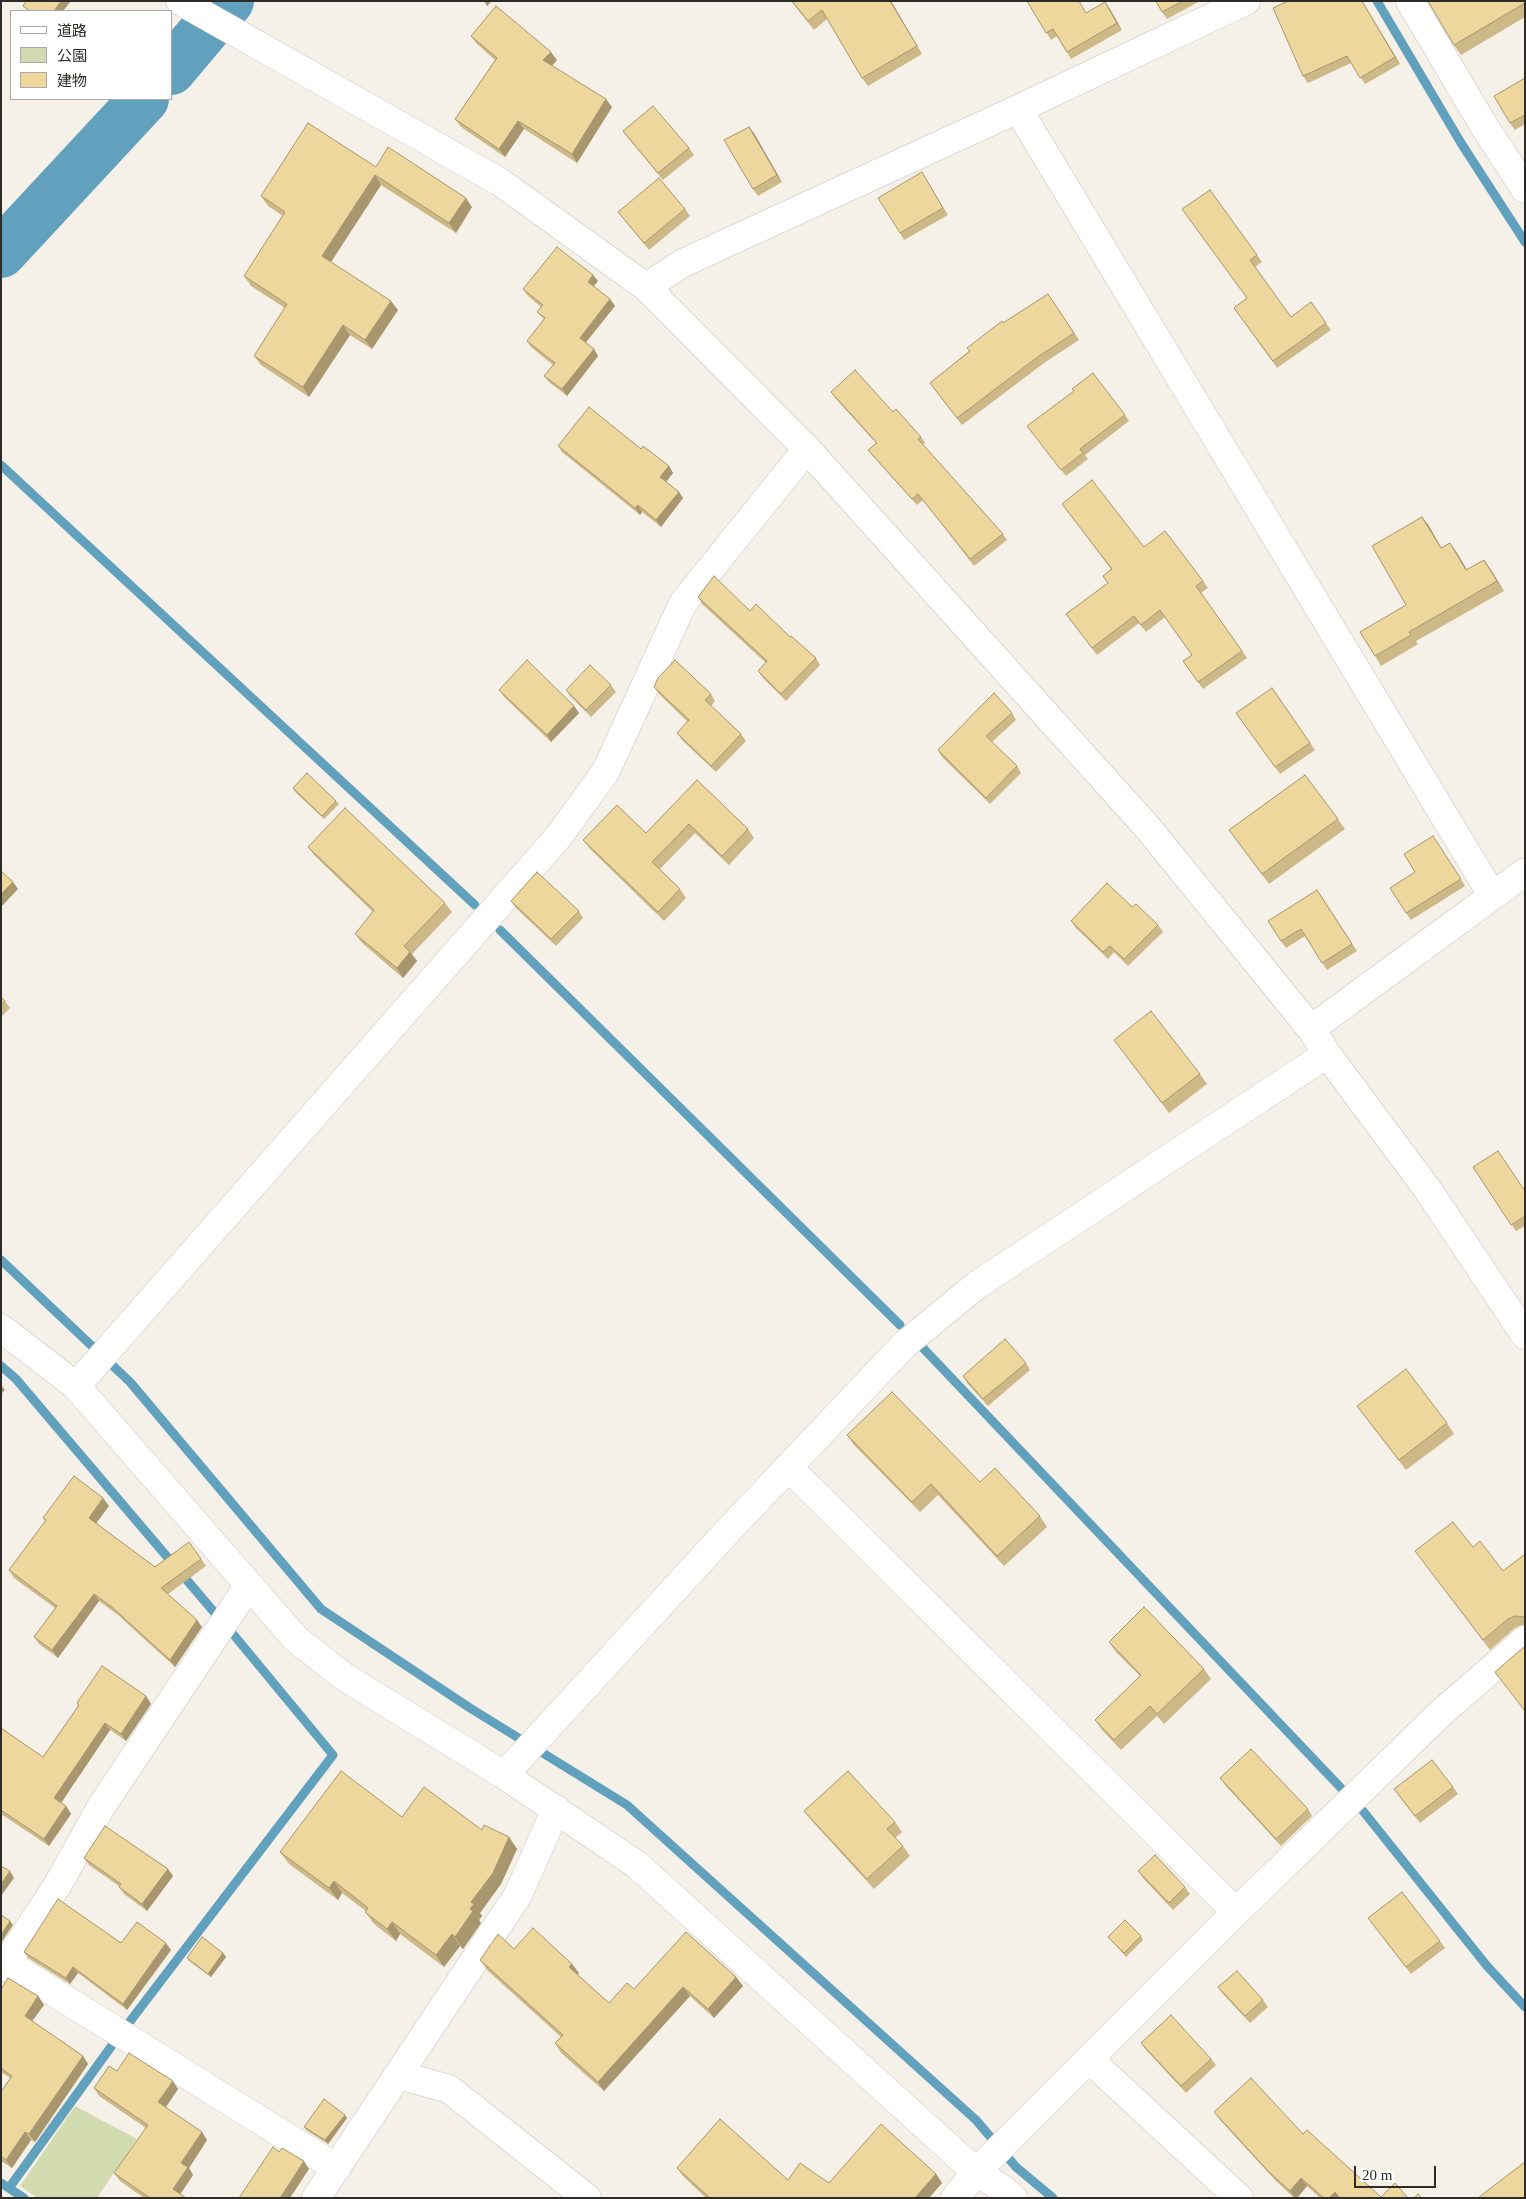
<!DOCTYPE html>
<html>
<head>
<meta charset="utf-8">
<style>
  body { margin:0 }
  #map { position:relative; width:1526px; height:2199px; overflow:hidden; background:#f5f1e9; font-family:"Times New Roman","Noto Sans JP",serif }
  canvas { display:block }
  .frame { position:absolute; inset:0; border:2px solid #2d2b28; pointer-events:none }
  .legend { position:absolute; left:10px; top:10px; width:162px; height:90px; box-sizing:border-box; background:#fff; border:1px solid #abaaa9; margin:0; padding:6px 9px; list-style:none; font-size:15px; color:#2d2b28 }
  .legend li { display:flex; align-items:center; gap:10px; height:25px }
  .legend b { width:25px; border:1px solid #abaaa9 }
  .scale { position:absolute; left:1354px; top:2166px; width:82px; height:22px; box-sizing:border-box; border:2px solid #2d2b28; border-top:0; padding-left:6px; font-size:15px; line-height:18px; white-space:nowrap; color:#2d2b28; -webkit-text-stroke:4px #fff; paint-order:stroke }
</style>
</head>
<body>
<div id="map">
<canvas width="1526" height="2199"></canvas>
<div class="frame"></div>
<ul class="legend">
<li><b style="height:6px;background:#fff"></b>道路</li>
<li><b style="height:14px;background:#d2dbb0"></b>公園</li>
<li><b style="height:14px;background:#eed79d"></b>建物</li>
</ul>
<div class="scale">20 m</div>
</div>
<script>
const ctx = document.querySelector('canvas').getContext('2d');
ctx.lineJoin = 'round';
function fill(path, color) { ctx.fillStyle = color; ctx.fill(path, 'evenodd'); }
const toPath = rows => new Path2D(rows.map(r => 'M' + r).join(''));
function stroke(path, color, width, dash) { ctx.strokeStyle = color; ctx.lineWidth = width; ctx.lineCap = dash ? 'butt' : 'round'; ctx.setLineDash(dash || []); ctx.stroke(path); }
fill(toPath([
  [75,2106,137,2139,97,2198,38,2198,20,2186]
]), '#d2dbb0');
stroke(toPath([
  [1377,1,1461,143,1525,242],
  [1,465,475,905],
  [500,930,900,1325],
  [1,1260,130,1382,321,1609,470,1708,627,1805,976,2120,1016,2167,1053,2198],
  [923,1348,1341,1788],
  [1,1366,16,1379,214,1612],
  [1363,1811,1487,1966,1525,2007],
  [128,2024,333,1755,233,1634],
  [1,2183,24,2198],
  [9,2188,113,2044]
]), '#61a1bd', 9);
stroke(toPath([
  [171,70,229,1],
  [1,253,144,99]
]), '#61a1bd', 50);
const minor = toPath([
  [180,1,500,182,646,287,807,449,1148,828,1311,1029,1327,1054,1428,1190,1525,1335],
  [1410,1,1484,126,1525,189],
  [1018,109,1492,895],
  [646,287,683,263,1018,109,1246,1],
  [1311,1029,1525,872],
  [1,1328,76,1386,295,1638,343,1676,504,1775,636,1864,976,2172,1003,2189,1013,2198],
  [76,1386,559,836,606,771,683,603,807,449],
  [788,1467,1236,1912],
  [504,1775,726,1533,905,1344,977,1285,1327,1054],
  [1,1966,18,1970,337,2168],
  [4,1967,57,1886,101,1807,249,1585],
  [1090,2060,1239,2198],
  [399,2075,449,2089,587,2198],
  [316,2198,518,1895,556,1809],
  [955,2198,976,2172,1236,1912,1442,1712,1525,1640]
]);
stroke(minor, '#c5c2ba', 29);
stroke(minor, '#fff', 28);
fill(toPath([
  [791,1,891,1,922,54,868,86,862,78,827,19,814,30],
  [1027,1,1087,13,1105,2,1122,30,1071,59,1057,36,1051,40],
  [1156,1,1200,1,1167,19,1162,12],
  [1362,1,1400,64,1365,84,1351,63,1308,83,1303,76],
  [1525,1,1525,17,1461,55,1454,45],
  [471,36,557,60,552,66,612,107,577,163,524,129,505,157,461,127,455,119,495,60,477,44],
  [1525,78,1525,124,1515,130,1510,123],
  [749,127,782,182,758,196,753,189],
  [623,131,689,148,694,155,663,180,628,138],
  [376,167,472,207,456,233,381,185,331,262,398,310,372,349,350,335,309,397,261,365,254,356,285,308,251,286,244,276,283,216,268,206,261,196],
  [926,179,948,215,904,240,900,233],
  [1210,190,1262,262,1255,267,1291,317,1311,302,1331,330,1277,368,1234,308,1247,298],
  [685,209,690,216,649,250,618,212],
  [598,281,594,286,610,299,615,306,586,343,594,349,598,356,567,396,549,382,544,376,553,365,531,347,527,341,544,319,537,312,541,307,528,296,523,289],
  [1048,294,1079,340,1044,363,962,425,930,383,969,351,1003,323],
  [831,392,893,412,921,437,925,443,923,445,1003,534,1007,540,974,566,923,500,917,505,873,456,868,450,876,443,835,398],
  [1125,415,1129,421,1085,455,1088,459,1066,476,1027,426],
  [558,446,641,449,669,466,673,473,666,482,679,492,683,498,661,527,642,512,640,515,562,452],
  [1062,504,1144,547,1203,581,1208,588,1201,593,1247,658,1203,689,1183,661,1192,655,1165,617,1146,632,1139,623,1097,655,1066,614,1108,583,1103,576,1111,569],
  [1422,517,1429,526,1441,548,1450,543,1457,553,1467,570,1484,560,1491,570,1504,591,1416,641,1418,644,1381,666,1375,656,1406,605],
  [698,597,750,611,790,637,816,658,820,665,786,701,763,678,758,671,766,663,702,604],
  [611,685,616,692,591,717,571,697,566,690],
  [654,687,711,694,715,701,711,706,741,734,746,741,716,772,682,740,677,733,688,722,659,694],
  [1272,688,1315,750,1280,774,1236,713],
  [499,690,574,706,579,713,551,742,504,697],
  [1012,713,1016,720,992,742,1017,766,1021,773,990,804,942,757,938,750],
  [1305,775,1345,829,1269,884,1229,830],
  [697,780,748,829,754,838,729,865,695,833,660,869,680,889,686,898,664,921,590,849,583,840,646,833],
  [293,788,336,801,339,804,324,819,295,792],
  [1437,842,1465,886,1411,920,1406,913,1415,872],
  [308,847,445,903,452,912,412,954,417,961,403,978,362,943,355,934,373,912,315,856],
  [1322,897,1357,951,1327,970,1305,936,1286,948,1281,941],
  [511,901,579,911,583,918,556,946,516,908],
  [1132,907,1158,925,1163,932,1128,966,1114,952,1108,959,1076,928,1071,921],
  [1,997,5,1001,10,1008,1,1017],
  [1114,1040,1200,1074,1207,1084,1169,1113],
  [1473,1167,1525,1191,1525,1226,1516,1231],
  [1026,1363,1030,1370,988,1406,967,1383,963,1376],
  [1357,1406,1447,1423,1454,1434,1406,1470],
  [847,1435,1040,1516,1047,1527,1004,1566,938,1495,920,1512,854,1445],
  [109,1506,96,1523,155,1567,189,1542,206,1566,168,1594,202,1627,175,1667,118,1615,99,1601,58,1658,39,1644,34,1637,55,1608,14,1578,9,1570,45,1521,43,1518],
  [1473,1547,1503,1571,1525,1554,1525,1625,1522,1625,1515,1628,1490,1650,1415,1551],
  [1109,1642,1204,1669,1211,1679,1164,1724,1157,1716,1121,1750,1102,1730,1095,1720,1140,1676,1116,1652],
  [146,1696,151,1704,126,1741,110,1730,61,1803,66,1806,71,1814,49,1846,1,1814,1,1728,43,1757,78,1706,77,1703],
  [1220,1778,1308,1809,1312,1816,1281,1846,1225,1785],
  [1453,1787,1458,1794,1420,1823,1399,1796],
  [804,1811,895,1822,902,1832,895,1838,903,1846,910,1856,874,1889,812,1821],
  [402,1817,482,1830,509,1837,517,1849,501,1884,480,1913,482,1916,479,1920,481,1923,463,1949,460,1946,444,1967,400,1934,396,1941,374,1924,365,1912,366,1911,342,1893,338,1900,289,1864,280,1852],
  [84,1858,168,1869,173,1876,147,1911,124,1894,119,1887,119,1886,89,1865],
  [1138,1871,1185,1887,1190,1894,1173,1910,1143,1878],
  [1373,1925,1440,1941,1445,1948,1411,1974],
  [1141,1936,1143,1940,1126,1957,1108,1937],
  [121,1943,171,1950,127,2010,78,1973,70,1984,28,1958,24,1952],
  [514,1949,579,1973,577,1974,609,2003,634,1989,736,1977,743,1986,714,2018,690,1996,604,2091,561,2053,555,2043,561,2037,487,1970,480,1960],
  [223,1953,226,1957,211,1977,189,1961,187,1958],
  [1218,1987,1263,2000,1268,2007,1250,2023,1223,1994],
  [1,1989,38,1996,44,2005,32,2021,83,2056,88,2064,35,2142,31,2140,12,2168,1,2161,1,2092,10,2078,1,2072],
  [1141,2043,1211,2059,1216,2065,1186,2093,1146,2050],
  [117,2071,178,2089,165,2107,202,2132,207,2140,189,2168,193,2175,180,2194,186,2198,144,2198,120,2181,114,2173,146,2128,99,2096,94,2088],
  [1214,2112,1303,2134,1381,2197,1408,2198,1320,2198,1307,2186,1297,2198,1294,2198,1275,2180,1220,2120],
  [347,2118,328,2144,306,2130,304,2127],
  [677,2168,788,2180,829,2183,936,2174,942,2183,929,2198,706,2198,683,2176]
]), '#cdb987');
fill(toPath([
  [61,1,71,1,63,11,54,11],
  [484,1,492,1,487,6],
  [890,1,891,1,922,54,917,46],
  [1362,1,1400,64,1395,57],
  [1105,2,1110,9,1122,30,1117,23],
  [551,52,557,60,549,69,543,60],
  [606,99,612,107,577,163,572,154],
  [518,121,524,129,505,157,499,149],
  [749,127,754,133,782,182,777,175],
  [375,175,381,185,329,265,322,256],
  [466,198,472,207,456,233,449,223],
  [593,275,598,281,592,288,588,282],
  [610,299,615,306,584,344,580,338],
  [391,301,398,310,372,349,365,340],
  [343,325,350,335,309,397,303,387],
  [594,349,598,356,567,396,562,389],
  [669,466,673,473,665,483,660,477],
  [679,492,683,498,661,527,656,520],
  [638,505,642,512,640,515,635,508],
  [1422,517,1429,526,1447,558,1441,548],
  [1450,543,1457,553,1473,580,1466,570],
  [1484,560,1491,570,1504,591,1497,581],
  [574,706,579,713,551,742,547,735],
  [13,882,18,889,1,907,1,894],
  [410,952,417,961,403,978,397,968],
  [1,1385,5,1390,1,1394],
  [103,1498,109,1506,94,1526,89,1518],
  [94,1594,99,1601,58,1658,52,1650],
  [197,1620,202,1627,175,1667,170,1660],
  [146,1696,151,1704,126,1741,121,1734],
  [105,1723,110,1730,59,1806,54,1798],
  [66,1806,71,1814,49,1846,44,1839],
  [509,1837,517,1849,501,1884,480,1913,482,1916,479,1920,481,1923,463,1949,455,1937,470,1909,471,1902],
  [168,1869,173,1876,147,1911,142,1904],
  [10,1871,14,1878,1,1896,1,1884],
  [334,1881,342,1893,338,1900,329,1888],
  [10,1921,13,1925,1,1943,1,1935],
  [392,1922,400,1934,396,1941,387,1929],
  [452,1934,460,1946,444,1967,436,1955],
  [166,1943,171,1950,127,2010,123,2004],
  [223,1953,226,1957,211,1977,208,1974],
  [572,1964,579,1973,576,1976,569,1967],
  [73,1967,78,1973,70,1984,66,1978],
  [736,1977,743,1986,714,2018,708,2009],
  [683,1987,690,1996,604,2091,598,2082],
  [38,1996,44,2005,30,2024,25,2016],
  [83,2056,88,2064,35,2142,29,2134],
  [173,2081,178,2089,164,2110,158,2102],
  [345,2115,347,2118,328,2144,325,2140],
  [25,2132,31,2140,12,2168,6,2160],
  [202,2132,207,2140,189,2168,193,2175,179,2196,173,2189,181,2163],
  [304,2161,309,2169,290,2198,280,2198],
  [936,2174,942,2183,929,2198,915,2198],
  [1301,2178,1307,2186,1297,2198,1295,2198,1290,2191],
  [1335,2192,1339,2198,1329,2198]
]), '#a7966e');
const building = toPath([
  [26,1,61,1,54,11,30,11,23,6,26,1],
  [792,1,890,1,917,46,862,78,822,10,808,21,792,1],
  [1027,1,1079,1,1086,13,1105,2,1117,23,1067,52,1053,29,1046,33,1027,1],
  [1156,1,1183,1,1162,12,1156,1],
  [1288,1,1362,1,1395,57,1360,78,1347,56,1303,76,1273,8,1288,1],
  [1428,1,1525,1,1525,3,1454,45,1428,1],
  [496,6,551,52,543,60,606,99,572,154,518,121,499,149,455,119,497,58,471,36,496,6],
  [1525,78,1525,115,1510,123,1494,96,1525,78],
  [653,106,689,148,658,173,623,131,653,106],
  [308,123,376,167,388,147,466,198,449,223,375,175,322,256,391,301,365,340,343,325,303,387,254,356,287,304,244,276,285,212,261,196,308,123],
  [749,127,777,175,753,189,724,140,749,127],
  [922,172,943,208,900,233,878,198,922,172],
  [659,178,685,209,644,243,618,212,659,178],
  [1210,190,1257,255,1250,260,1291,317,1311,302,1326,323,1273,361,1234,308,1247,298,1182,209,1210,190],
  [557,247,593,275,588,282,610,299,580,338,594,349,562,389,544,376,555,363,527,341,545,318,537,312,543,305,523,289,557,247],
  [1048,294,1074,333,1039,356,957,418,930,383,970,351,967,348,1002,321,1003,323,1048,294],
  [855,370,893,412,896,409,921,437,918,439,1003,534,970,559,918,494,912,499,868,450,877,443,831,392,855,370],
  [1093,373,1125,415,1080,449,1083,453,1061,470,1027,426,1074,391,1072,389,1093,373],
  [589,407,641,449,643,446,669,466,660,477,679,492,656,520,638,505,635,508,558,446,589,407],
  [1092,480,1144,547,1165,531,1203,581,1196,586,1242,651,1198,682,1183,661,1192,655,1160,610,1141,625,1134,616,1092,648,1066,614,1108,583,1103,576,1112,569,1062,504,1092,480],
  [1422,517,1441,548,1450,543,1466,570,1484,560,1497,581,1409,632,1411,635,1375,656,1360,632,1406,605,1372,546,1422,517],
  [714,576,750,611,756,604,790,637,791,636,816,658,781,694,758,671,767,661,698,597,714,576],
  [527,660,574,706,547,735,499,690,527,660],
  [675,660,711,694,705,700,741,734,711,766,677,733,689,720,654,687,658,678,675,660],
  [590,665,611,685,586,710,566,690,590,665],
  [1272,688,1310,743,1275,767,1236,713,1272,688],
  [994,693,1012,713,986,736,1017,766,986,798,938,750,994,693],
  [307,773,336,801,322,816,293,788,307,773],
  [1305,775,1338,819,1262,874,1229,830,1305,775],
  [697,780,748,829,722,856,689,824,652,862,680,889,658,912,583,840,617,805,646,833,697,780],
  [345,808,445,903,404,946,410,952,397,968,355,934,374,910,308,847,345,808],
  [1433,836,1461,879,1406,913,1390,888,1415,872,1404,854,1433,836],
  [1,871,13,882,1,894,1,871],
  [537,872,579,911,551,939,511,901,537,872],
  [1107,883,1132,907,1136,904,1158,925,1124,959,1110,946,1103,952,1071,921,1107,883],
  [1317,890,1352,944,1322,963,1301,929,1281,941,1268,921,1317,890],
  [1,997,5,1001,1,1005,1,997],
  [1151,1011,1200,1074,1162,1103,1114,1040,1151,1011],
  [1498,1151,1525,1191,1525,1216,1511,1225,1473,1167,1498,1151],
  [1005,1339,1026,1363,983,1399,963,1376,1005,1339],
  [1406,1369,1447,1423,1399,1460,1357,1406,1406,1369],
  [892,1392,980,1482,995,1468,1040,1516,997,1556,931,1484,912,1502,847,1435,892,1392],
  [74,1476,103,1498,89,1518,155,1567,189,1542,201,1559,161,1588,197,1620,170,1660,113,1608,94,1594,52,1650,34,1637,57,1606,9,1570,46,1520,43,1518,74,1476],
  [1453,1522,1473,1547,1480,1541,1503,1571,1525,1554,1525,1617,1515,1616,1508,1619,1483,1640,1415,1551,1453,1522],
  [1144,1607,1204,1669,1157,1714,1150,1706,1114,1740,1095,1720,1141,1675,1109,1642,1144,1607],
  [1525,1646,1525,1711,1495,1672,1525,1646],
  [102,1666,146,1696,121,1734,105,1723,54,1798,66,1806,44,1839,1,1810,1,1728,43,1757,79,1705,77,1703,102,1666],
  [1251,1749,1308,1809,1276,1839,1220,1778,1251,1749],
  [1432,1760,1453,1787,1415,1816,1394,1789,1432,1760],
  [341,1771,402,1817,424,1787,482,1830,484,1825,509,1837,493,1873,471,1902,474,1904,470,1909,473,1911,455,1937,452,1934,436,1955,392,1922,387,1929,365,1912,368,1908,334,1881,329,1888,280,1852,341,1771],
  [848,1771,895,1822,887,1829,903,1846,867,1879,804,1811,848,1771],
  [105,1826,168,1869,142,1904,119,1887,121,1884,84,1858,105,1826],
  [1155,1855,1185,1887,1169,1903,1138,1871,1155,1855],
  [1,1866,10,1871,1,1884,1,1866],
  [1402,1892,1440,1941,1406,1967,1368,1918,1402,1892],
  [58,1899,121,1943,137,1922,166,1943,123,2004,73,1967,66,1978,24,1952,58,1899],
  [1,1915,10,1921,1,1935,1,1915],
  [1125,1920,1141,1936,1124,1953,1108,1937,1125,1920],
  [533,1928,572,1964,569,1967,609,2003,627,1983,634,1989,686,1932,736,1977,708,2009,683,1987,598,2082,555,2043,563,2035,480,1960,498,1934,514,1949,533,1928],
  [202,1937,223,1953,208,1974,187,1958,202,1937],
  [1237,1971,1263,2000,1245,2016,1218,1987,1237,1971],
  [8,1978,38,1996,25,2016,83,2056,29,2134,25,2132,6,2160,1,2156,1,2092,12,2076,1,2068,1,1989,8,1978],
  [1171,2015,1211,2059,1181,2086,1141,2043,1171,2015],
  [129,2053,173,2081,158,2102,202,2132,181,2163,188,2167,173,2189,186,2198,150,2198,114,2173,148,2125,94,2088,109,2066,117,2071,129,2053],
  [1251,2078,1303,2134,1307,2130,1381,2197,1395,2183,1408,2198,1340,2198,1335,2192,1329,2198,1324,2198,1301,2178,1290,2191,1269,2172,1214,2112,1251,2078],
  [324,2099,345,2115,325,2140,304,2127,324,2099],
  [720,2119,788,2180,800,2163,829,2183,881,2124,936,2174,915,2198,710,2198,677,2168,720,2119],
  [273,2147,279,2152,282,2148,304,2161,280,2198,239,2198,273,2147],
  [1525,2162,1525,2198,1478,2198,1483,2194,1525,2162],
  [1418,2194,1422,2198,1414,2198,1418,2194]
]);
fill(building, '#eed79d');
stroke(building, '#a7966e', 1);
</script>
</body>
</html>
